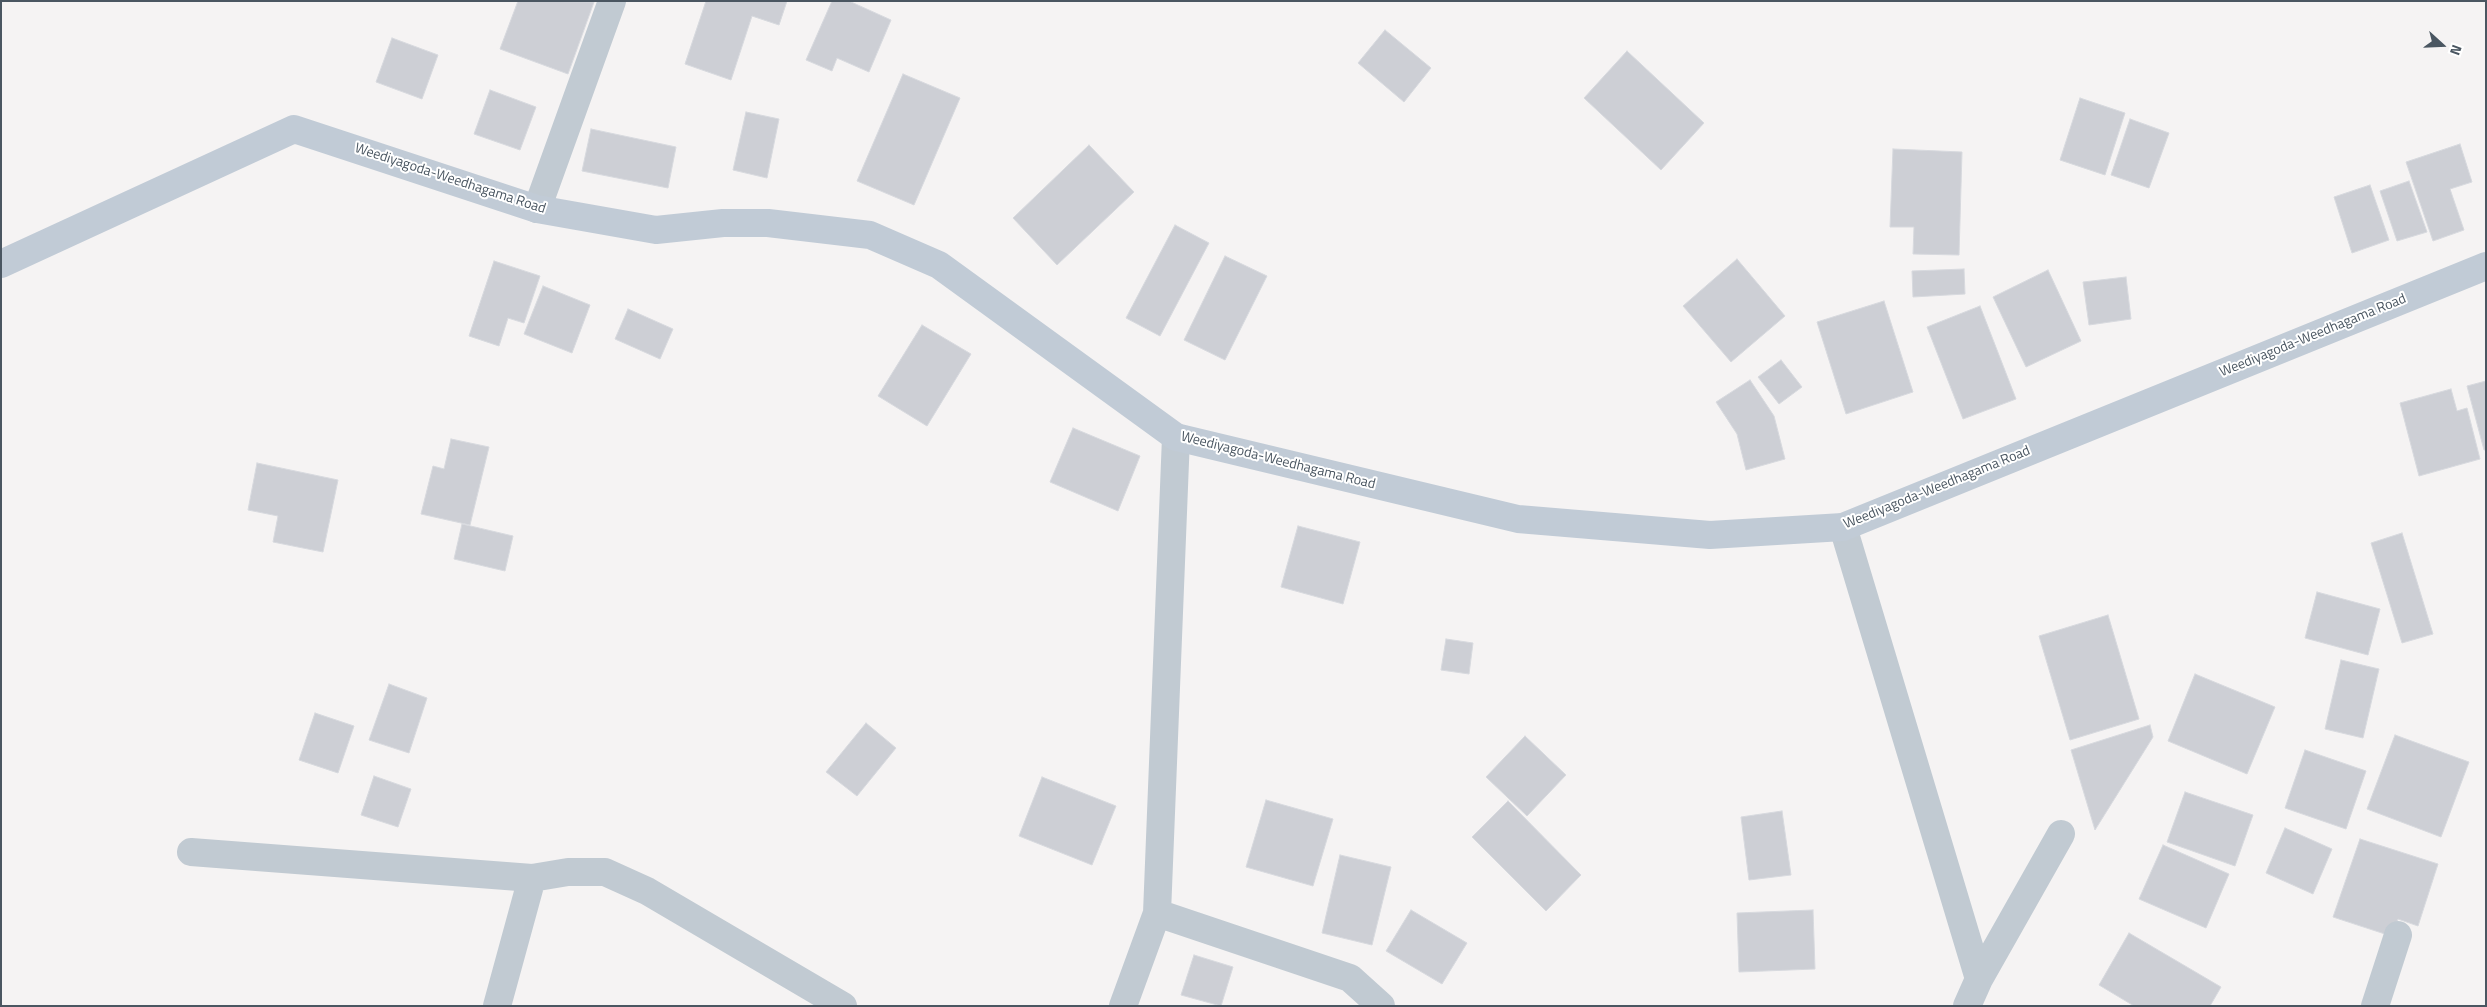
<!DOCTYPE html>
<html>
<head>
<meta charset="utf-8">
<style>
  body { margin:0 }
  #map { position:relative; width:2487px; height:1007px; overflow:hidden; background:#f5f3f3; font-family:"Titillium Web",sans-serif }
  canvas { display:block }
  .frame { position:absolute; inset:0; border:2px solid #4a5661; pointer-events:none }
  .north { position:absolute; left:2417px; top:20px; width:50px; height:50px; -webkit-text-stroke:4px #fff; paint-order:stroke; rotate:110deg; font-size:14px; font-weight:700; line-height:20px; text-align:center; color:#4a5661 }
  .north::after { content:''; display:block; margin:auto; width:18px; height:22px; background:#4a5661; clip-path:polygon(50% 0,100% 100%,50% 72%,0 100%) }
</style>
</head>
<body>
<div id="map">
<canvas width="2487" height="1007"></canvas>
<div class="frame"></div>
<div class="north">N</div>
</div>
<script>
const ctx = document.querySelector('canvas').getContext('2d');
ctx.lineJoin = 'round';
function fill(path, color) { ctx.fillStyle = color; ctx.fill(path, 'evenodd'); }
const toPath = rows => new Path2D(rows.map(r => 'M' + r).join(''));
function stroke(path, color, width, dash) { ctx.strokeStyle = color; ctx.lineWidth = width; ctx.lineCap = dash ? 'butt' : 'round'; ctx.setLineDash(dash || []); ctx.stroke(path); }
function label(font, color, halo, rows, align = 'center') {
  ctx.font = font + ' "Titillium Web",sans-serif'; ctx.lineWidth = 4; ctx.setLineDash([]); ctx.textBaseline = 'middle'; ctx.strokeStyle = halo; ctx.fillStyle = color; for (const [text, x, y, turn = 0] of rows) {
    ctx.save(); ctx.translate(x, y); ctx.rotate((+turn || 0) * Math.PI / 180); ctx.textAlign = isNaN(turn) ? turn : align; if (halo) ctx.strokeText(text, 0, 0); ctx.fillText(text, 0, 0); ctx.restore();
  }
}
const building = toPath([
  [518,1,594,2,568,74,500,49,518,1],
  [706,1,787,1,779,25,752,16,731,80,685,64,706,1],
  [832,1,849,1,891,20,869,72,837,58,832,71,806,60,832,1],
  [1385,30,1431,68,1404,102,1358,63,1385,30],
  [392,38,438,55,422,99,376,82,392,38],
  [1627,51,1704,123,1661,170,1584,98,1627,51],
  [903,74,960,98,914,205,857,181,903,74],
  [490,90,536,107,520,150,474,134,490,90],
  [2080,98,2125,113,2105,175,2060,160,2080,98],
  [746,112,779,119,767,178,733,170,746,112],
  [2130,119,2169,133,2149,188,2111,175,2130,119],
  [591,129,676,147,668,188,582,171,591,129],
  [2460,144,2472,182,2450,189,2464,230,2433,241,2406,162,2460,144],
  [1089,145,1134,192,1057,265,1013,218,1089,145],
  [1893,149,1962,152,1959,255,1913,254,1914,227,1890,227,1893,149],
  [2409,181,2427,232,2397,241,2380,191,2409,181],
  [2370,185,2389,240,2352,253,2334,197,2370,185],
  [1175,225,1209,243,1160,336,1126,318,1175,225],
  [1225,256,1267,276,1225,360,1184,340,1225,256],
  [1737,259,1785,316,1731,362,1683,306,1737,259],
  [494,261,540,276,524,323,508,318,499,346,469,336,494,261],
  [1964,269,1965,294,1913,297,1912,271,1964,269],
  [2048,270,2081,341,2026,367,1993,297,2048,270],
  [2126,277,2131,319,2089,325,2083,282,2126,277],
  [543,286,590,305,572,353,524,334,543,286],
  [1884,301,1913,392,1846,414,1817,322,1884,301],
  [1980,306,2016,399,1963,419,1927,327,1980,306],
  [628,309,673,329,660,359,615,339,628,309],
  [922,325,971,354,927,426,878,396,922,325],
  [1781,360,1802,387,1779,404,1758,377,1781,360],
  [1750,380,1774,416,1785,459,1746,470,1737,434,1716,402,1750,380],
  [2486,381,2486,450,2484,450,2467,386,2486,381],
  [2451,389,2457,411,2467,408,2480,459,2419,476,2400,403,2451,389],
  [1073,428,1140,456,1118,511,1050,482,1073,428],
  [451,439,489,447,470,525,421,514,433,466,444,469,451,439],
  [257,463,338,480,323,552,273,542,278,516,248,510,257,463],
  [462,524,513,536,505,571,454,559,462,524],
  [1298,526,1360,542,1343,604,1281,587,1298,526],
  [2402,533,2433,634,2402,643,2371,543,2402,533],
  [2317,592,2380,609,2368,655,2305,638,2317,592],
  [2108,615,2139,719,2070,740,2039,636,2108,615],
  [1446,639,1473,643,1469,674,1441,670,1446,639],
  [2341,660,2379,669,2363,738,2325,729,2341,660],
  [2195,674,2275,707,2247,774,2168,741,2195,674],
  [389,684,427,698,409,753,369,740,389,684],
  [315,713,354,726,338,773,299,760,315,713],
  [866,723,896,748,857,796,826,772,866,723],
  [2150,725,2153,737,2095,830,2071,750,2150,725],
  [2395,735,2469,762,2441,837,2367,809,2395,735],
  [1525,736,1566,775,1527,816,1486,777,1525,736],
  [2305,750,2366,771,2346,829,2285,808,2305,750],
  [374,776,411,789,398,827,361,815,374,776],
  [1042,777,1116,806,1092,865,1019,836,1042,777],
  [2185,792,2253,815,2235,866,2167,842,2185,792],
  [1266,800,1333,819,1313,886,1246,867,1266,800],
  [1508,801,1581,875,1546,911,1472,837,1508,801],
  [1782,811,1791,875,1749,880,1741,817,1782,811],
  [2285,828,2332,849,2313,894,2266,873,2285,828],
  [2360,839,2438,864,2418,926,2398,919,2391,936,2333,917,2360,839],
  [2163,845,2229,874,2206,928,2139,899,2163,845],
  [1340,855,1391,867,1372,945,1322,933,1340,855],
  [1411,910,1467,943,1442,984,1386,951,1411,910],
  [1813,910,1815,969,1739,972,1737,913,1813,910],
  [2129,933,2221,987,2210,1006,2134,1006,2099,985,2129,933],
  [1194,955,1233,967,1221,1006,1181,995,1194,955]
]);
fill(building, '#cdcfd5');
stroke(building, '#d7d9de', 1);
stroke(toPath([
  [537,209,612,1],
  [1176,437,1157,913,1350,978,1381,1006],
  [1843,527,1979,979,1967,1006],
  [191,852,532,878,568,872,605,872,647,891,843,1006],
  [1979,979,2061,834],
  [497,1006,532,878],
  [1123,1006,1157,913],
  [2375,1006,2398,935]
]), '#c1cad2', 28);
stroke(toPath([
  [1,264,294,129,537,209,656,230,723,223,768,223,870,235,939,265,1176,437,1518,519,1710,535,1843,527,2486,266]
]), '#c1cbd6', 28);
label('14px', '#4a5661', '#fff', [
  ["Weediyagoda-Weedhagama Road",450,179,18],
  ["Weediyagoda-Weedhagama Road",2313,336,-22],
  ["Weediyagoda-Weedhagama Road",1278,461,14],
  ["Weediyagoda-Weedhagama Road",1937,488,-22]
]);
</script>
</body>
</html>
